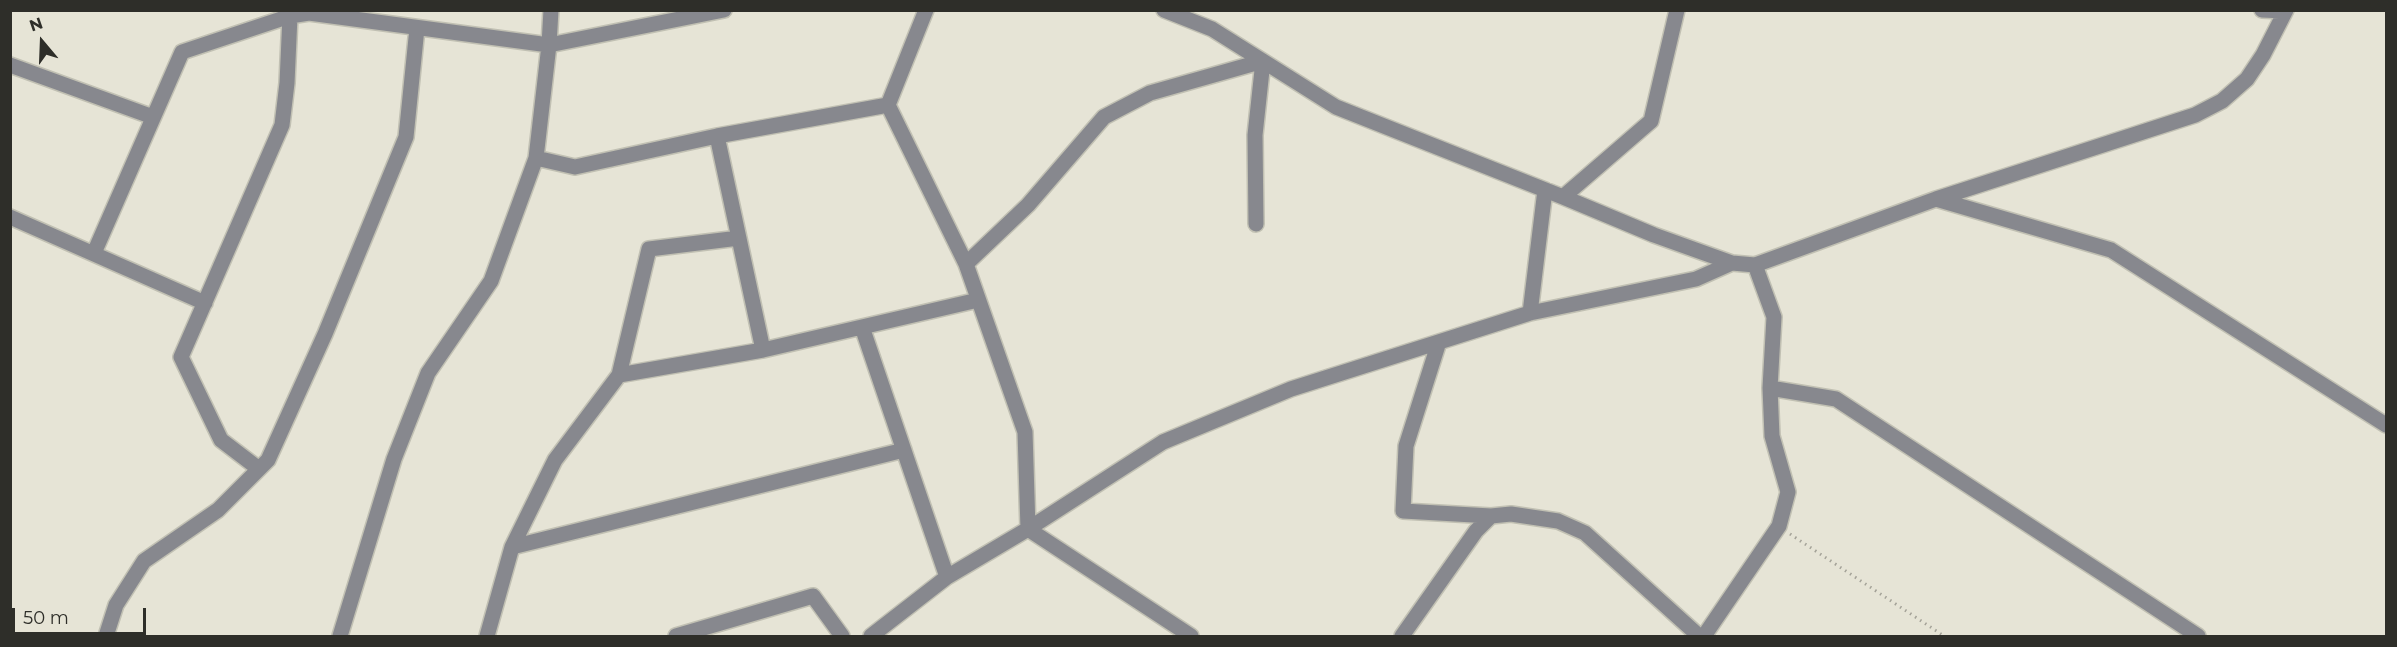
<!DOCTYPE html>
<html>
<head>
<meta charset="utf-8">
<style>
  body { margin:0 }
  #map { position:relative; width:2397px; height:647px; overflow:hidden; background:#e6e4d6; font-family:Montserrat,sans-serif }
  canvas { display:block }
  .frame { position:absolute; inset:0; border:12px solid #2e2e29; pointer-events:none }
  .north { position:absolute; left:12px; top:12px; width:60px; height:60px; -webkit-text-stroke:4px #e6e4d6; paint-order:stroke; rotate:341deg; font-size:16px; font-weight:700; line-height:24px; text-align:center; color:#2e2e29 }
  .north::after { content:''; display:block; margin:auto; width:21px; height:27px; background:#2e2e29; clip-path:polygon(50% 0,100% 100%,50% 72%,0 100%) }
  .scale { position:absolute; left:12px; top:608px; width:134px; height:27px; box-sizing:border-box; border:3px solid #2e2e29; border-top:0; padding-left:8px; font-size:18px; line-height:21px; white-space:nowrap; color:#2e2e29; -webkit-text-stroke:4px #e6e4d6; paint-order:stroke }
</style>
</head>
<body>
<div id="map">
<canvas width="2397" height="647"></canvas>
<div class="frame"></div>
<div class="north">N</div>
<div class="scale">50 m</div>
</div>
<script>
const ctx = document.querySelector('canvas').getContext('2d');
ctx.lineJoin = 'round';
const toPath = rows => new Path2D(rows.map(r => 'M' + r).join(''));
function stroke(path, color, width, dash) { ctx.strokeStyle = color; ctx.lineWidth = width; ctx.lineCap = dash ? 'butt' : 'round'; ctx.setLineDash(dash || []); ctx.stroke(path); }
const minor = toPath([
  [926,10,888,105,966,264,1025,432,1028,529],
  [1164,10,1212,29,1336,107,1563,197,1654,235,1732,263,1755,265,1936,199,2195,115,2222,101,2247,79,2263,55,2286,10],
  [2262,10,2285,11],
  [10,65,153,117],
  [717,136,763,350],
  [536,158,575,167,717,136,888,105],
  [1563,197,1651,121,1677,10],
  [1936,199,2111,250,2386,425],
  [10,217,205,303],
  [94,253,182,52,290,16,309,13,549,45,724,10],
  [966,264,1028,205,1104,117,1150,93,1263,61,1255,135,1256,224],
  [1530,313,1545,190],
  [862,327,947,577],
  [1439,342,1406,446,1403,511,1491,516],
  [619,375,763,350,978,300],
  [1770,388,1836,399,2198,636],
  [259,469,221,440,181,357,282,125,287,83,290,16],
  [1028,529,1191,636],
  [512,547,904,450],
  [106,636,116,605,144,561,218,510,268,460,325,334,406,137,417,28],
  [340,636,394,459,428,373,491,281,536,158,549,45,551,10],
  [487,636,512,547,555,460,619,375,649,249,739,238],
  [676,636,813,596,842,636],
  [871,636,947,577,1028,529,1163,442,1291,389,1530,313,1696,279,1732,263],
  [1402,636,1476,531,1491,516,1511,514,1558,521,1585,533,1699,636],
  [1704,636,1779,526,1788,492,1772,436,1770,388,1774,317,1755,265]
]);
stroke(minor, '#c1c0b3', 18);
stroke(toPath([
  [1790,534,1944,636]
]), '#a4a298', 3, [1.5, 4.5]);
stroke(minor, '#87888e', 15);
</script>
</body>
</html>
